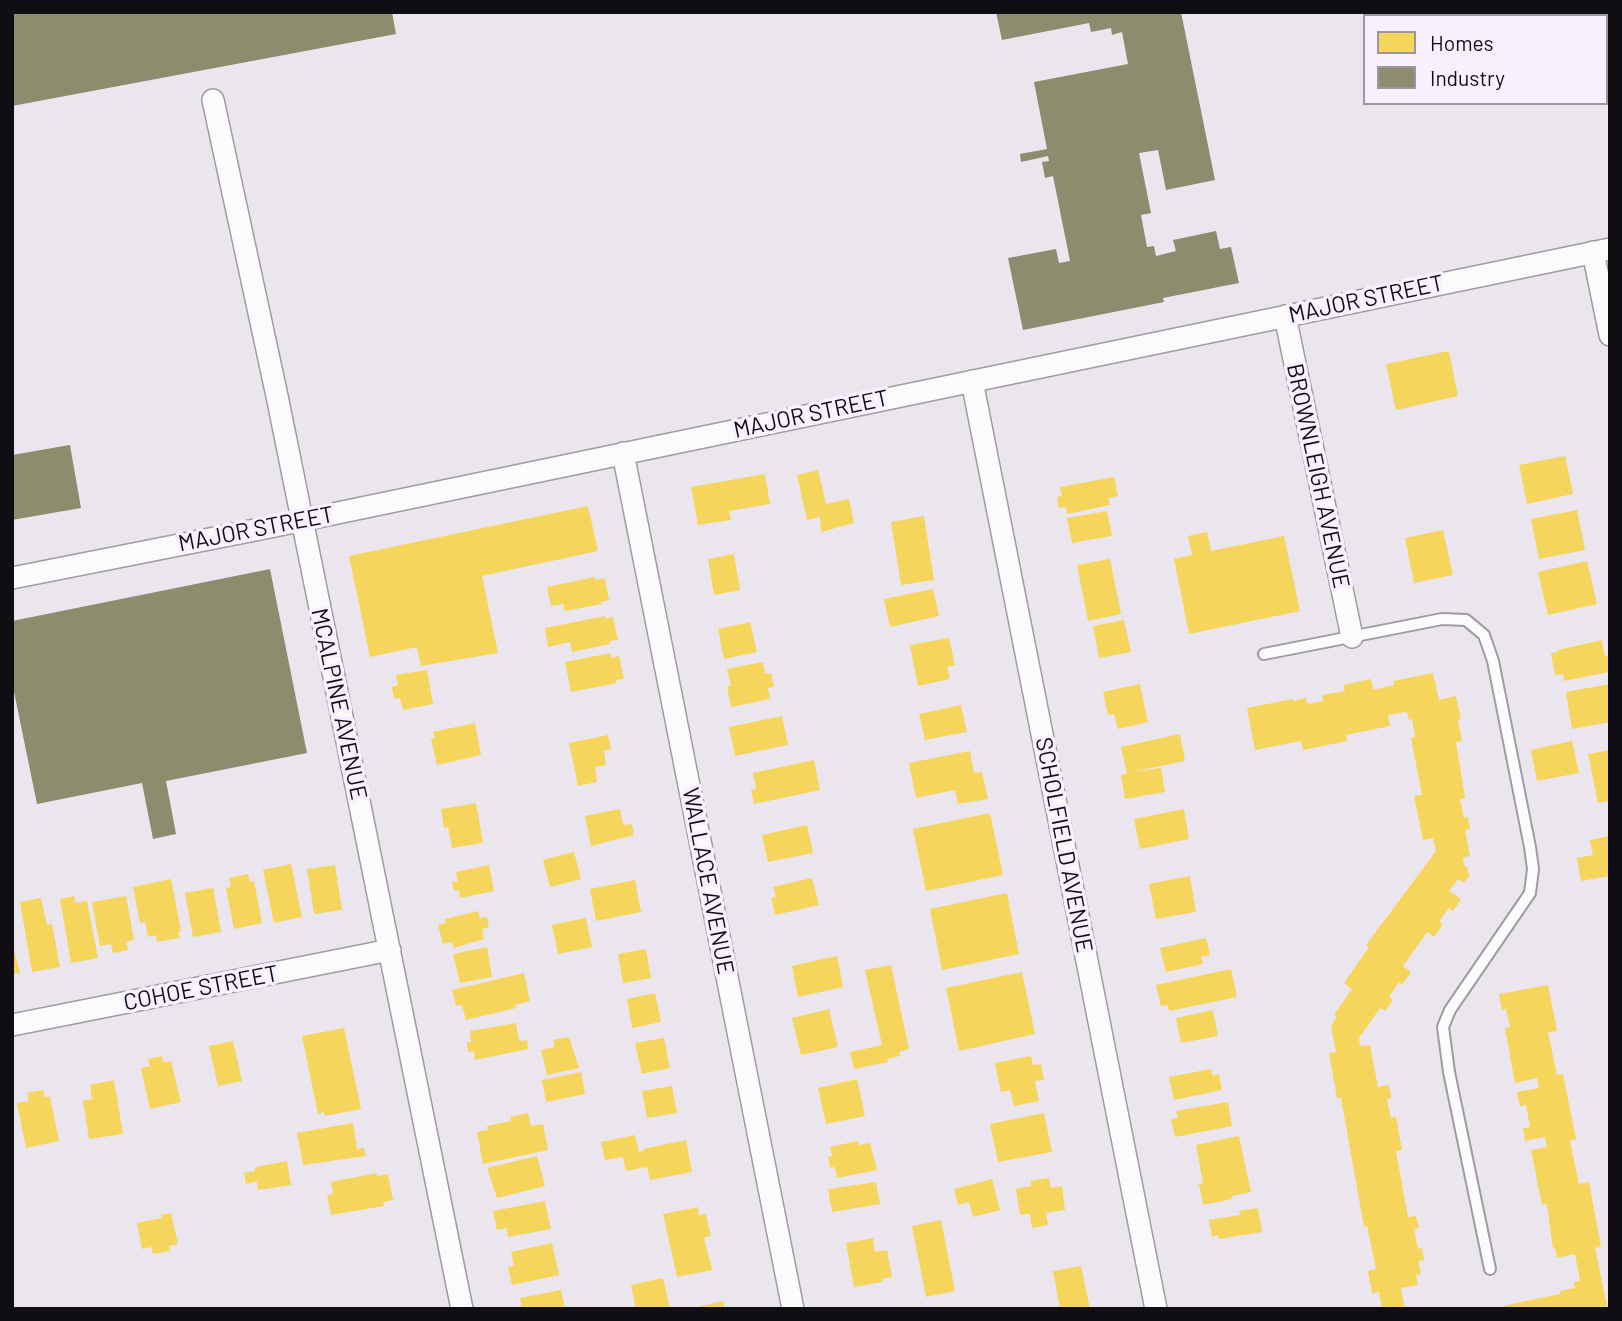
<!DOCTYPE html>
<html>
<head>
<meta charset="utf-8">
<style>
  body { margin:0 }
  #map { position:relative; width:1622px; height:1321px; overflow:hidden; background:#ebe6ee; font-family:Barlow,sans-serif }
  canvas { display:block }
  .frame { position:absolute; inset:0; border:14px solid #110e13; pointer-events:none }
  .legend { position:absolute; left:1363px; top:14px; width:245px; height:91px; box-sizing:border-box; background:#f9f0ff; border:2px solid #9c96a1; margin:0; padding:9px 12px; list-style:none; font-size:21px; color:#110e13 }
  .legend li { display:flex; align-items:center; gap:14px; height:35px }
  .legend b { width:35px; border:2px solid #9c96a1 }
</style>
</head>
<body>
<div id="map">
<canvas width="1622" height="1321"></canvas>
<div class="frame"></div>
<ul class="legend">
<li><b style="height:19px;background:#f6d55c"></b>Homes</li>
<li><b style="height:19px;background:#8c8c6e"></b>Industry</li>
</ul>
</div>
<script>
const ctx = document.querySelector('canvas').getContext('2d');
ctx.lineJoin = 'round';
function fill(path, color) { ctx.fillStyle = color; ctx.fill(path, 'evenodd'); }
const toPath = rows => new Path2D(rows.map(r => 'M' + r).join(''));
function stroke(path, color, width, dash) { ctx.strokeStyle = color; ctx.lineWidth = width; ctx.lineCap = dash ? 'butt' : 'round'; ctx.setLineDash(dash || []); ctx.stroke(path); }
function label(font, color, halo, rows, align = 'center') {
  ctx.font = font + ' Barlow,sans-serif'; ctx.lineWidth = 7; ctx.setLineDash([]); ctx.textBaseline = 'middle'; ctx.strokeStyle = halo; ctx.fillStyle = color; for (const [text, x, y, turn = 0] of rows) {
    ctx.save(); ctx.translate(x, y); ctx.rotate((+turn || 0) * Math.PI / 180); ctx.textAlign = isNaN(turn) ? turn : align; if (halo) ctx.strokeText(text, 0, 0); ctx.fillText(text, 0, 0); ctx.restore();
  }
}
fill(toPath([
  [1449,351,1458,396,1396,410,1386,364],
  [1565,456,1573,494,1527,504,1519,465],
  [818,470,826,504,849,499,854,523,821,532,820,517,807,520,797,475],
  [765,474,770,504,729,511,731,520,698,525,691,487],
  [1114,477,1118,496,1108,498,1110,505,1067,514,1066,507,1059,508,1057,497,1062,496,1060,487],
  [588,506,598,551,482,576,498,653,421,666,417,647,370,657,349,556],
  [1577,510,1585,550,1539,559,1531,519],
  [1107,511,1112,536,1072,543,1067,518],
  [924,516,934,580,901,585,891,522],
  [1443,530,1453,575,1414,583,1405,538],
  [1207,532,1211,551,1284,536,1300,611,1189,634,1174,559,1192,555,1188,536],
  [734,554,740,590,714,595,708,559],
  [1110,559,1121,614,1088,621,1077,565],
  [1587,561,1597,604,1548,615,1538,572],
  [595,577,596,580,605,578,609,600,601,602,602,604,565,611,563,604,551,606,547,587],
  [933,589,939,616,890,627,884,599],
  [605,616,605,619,613,617,618,640,610,641,610,644,572,652,570,642,548,647,545,628],
  [1124,620,1131,652,1099,658,1093,626],
  [750,622,757,652,724,659,718,629],
  [949,638,955,665,947,667,950,679,918,686,910,645],
  [1602,640,1605,656,1610,655,1609,672,1564,681,1563,674,1555,675,1551,653,1558,652,1558,650],
  [611,653,611,658,619,656,624,679,616,680,617,683,571,692,565,662],
  [763,662,765,674,771,673,774,687,768,688,770,699,731,707,727,687,731,686,727,669],
  [427,670,433,704,403,710,400,698,394,699,392,687,398,685,396,675],
  [1433,673,1439,700,1456,696,1461,719,1458,720,1462,741,1456,742,1465,798,1460,799,1464,818,1468,817,1470,829,1465,830,1470,856,1463,858,1464,865,1468,868,1467,871,1470,874,1464,883,1458,879,1449,891,1461,899,1453,911,1449,908,1439,922,1443,924,1434,937,1427,932,1403,966,1411,972,1402,985,1399,982,1389,997,1393,1000,1385,1011,1380,1008,1359,1038,1360,1046,1370,1045,1378,1087,1389,1085,1391,1098,1387,1099,1391,1118,1396,1117,1402,1150,1396,1151,1408,1217,1416,1216,1419,1228,1414,1229,1418,1249,1422,1248,1424,1260,1418,1261,1421,1274,1416,1275,1418,1285,1401,1288,1405,1309,1382,1309,1379,1292,1372,1293,1368,1271,1376,1269,1367,1226,1364,1227,1341,1098,1337,1098,1329,1053,1336,1052,1331,1026,1337,1017,1334,1015,1352,989,1344,983,1369,947,1366,945,1436,851,1433,838,1423,840,1414,796,1422,795,1411,738,1415,737,1412,719,1409,720,1407,712,1388,715,1390,726,1346,735,1347,741,1303,750,1301,741,1255,750,1247,708,1293,699,1293,701,1306,698,1308,704,1323,701,1322,695,1345,691,1343,685,1371,679,1373,690,1394,685,1393,681],
  [1140,684,1148,722,1118,729,1114,714,1108,715,1103,692],
  [1610,684,1610,722,1572,729,1566,692],
  [961,705,967,732,925,740,919,714],
  [782,716,788,745,735,756,729,727],
  [475,723,481,755,437,765,431,739,435,738,433,732],
  [1180,734,1185,761,1132,772,1161,768,1165,792,1125,799,1121,775,1127,774,1121,747],
  [608,735,611,749,604,751,606,765,595,767,597,782,578,786,569,743],
  [1572,741,1579,773,1537,781,1531,750],
  [1610,750,1610,801,1598,803,1588,754],
  [970,751,974,773,982,772,988,799,958,804,955,790,916,798,909,763],
  [814,760,820,790,754,804,751,790,756,789,753,773],
  [476,803,483,843,452,848,448,827,444,828,441,809],
  [620,809,623,825,632,824,634,835,591,846,585,816],
  [1184,809,1189,839,1140,849,1134,819],
  [990,813,1003,875,926,891,913,829],
  [807,825,813,853,768,862,762,835],
  [1610,836,1610,876,1581,881,1577,858,1593,855,1590,840],
  [574,852,581,879,550,887,543,860],
  [291,864,302,917,274,923,263,870],
  [335,865,342,910,314,914,307,869],
  [489,865,494,891,460,898,459,890,454,891,452,882,458,881,456,872],
  [248,874,250,882,254,881,262,923,234,929,226,888,231,887,229,878],
  [1190,876,1196,912,1156,919,1149,884],
  [812,878,819,905,775,915,771,898,776,897,773,887],
  [171,879,181,931,178,932,180,938,157,942,156,935,148,937,145,922,140,923,133,887],
  [635,880,641,912,596,921,590,889],
  [213,888,221,932,193,937,185,893],
  [1007,893,1019,954,942,970,930,909],
  [74,896,76,903,87,901,98,958,71,963,60,899],
  [126,896,134,940,126,942,128,950,113,953,111,944,100,946,92,902],
  [41,898,47,925,52,924,60,967,32,972,20,902],
  [478,911,480,918,487,917,489,927,482,929,484,939,454,948,452,942,443,944,438,925,446,923,445,919],
  [586,918,592,947,558,954,552,925],
  [1206,938,1210,955,1201,957,1203,964,1166,972,1160,948],
  [12,941,20,973,12,974],
  [487,947,492,977,460,983,453,954],
  [646,949,651,978,623,983,618,954],
  [837,956,843,987,798,997,792,966],
  [891,965,909,1049,899,1052,900,1056,887,1059,888,1062,854,1069,850,1052,882,1045,865,970],
  [1231,969,1237,997,1169,1011,1168,1005,1161,1006,1156,985],
  [1022,972,1035,1034,959,1051,946,988],
  [524,973,530,1001,515,1005,516,1008,466,1020,462,1005,456,1006,452,990],
  [1548,985,1557,1031,1548,1032,1557,1075,1563,1074,1576,1139,1570,1141,1579,1184,1589,1182,1601,1247,1595,1248,1607,1306,1590,1309,1505,1309,1504,1306,1516,1303,1560,1294,1560,1291,1575,1288,1574,1282,1580,1281,1575,1254,1557,1258,1555,1248,1553,1249,1547,1204,1542,1205,1531,1150,1547,1147,1545,1137,1525,1141,1523,1128,1530,1127,1526,1105,1520,1106,1517,1092,1539,1088,1537,1078,1515,1083,1505,1028,1510,1027,1506,1009,1502,1010,1499,994],
  [655,993,661,1022,632,1028,627,999],
  [829,1009,838,1047,801,1055,792,1018],
  [1213,1010,1218,1036,1181,1043,1176,1018],
  [516,1023,519,1041,527,1040,528,1049,475,1060,474,1051,468,1052,467,1042,471,1042,470,1031],
  [344,1028,361,1109,325,1116,324,1112,318,1114,302,1036],
  [569,1037,579,1068,547,1075,541,1050,555,1047,553,1040],
  [664,1038,670,1068,642,1074,635,1043],
  [233,1041,242,1081,218,1086,209,1046],
  [162,1056,163,1062,171,1061,181,1102,150,1109,141,1068,150,1066,148,1059],
  [1031,1056,1033,1065,1041,1064,1044,1080,1035,1081,1039,1101,1014,1106,1010,1090,1001,1092,995,1063],
  [1211,1069,1213,1076,1219,1074,1222,1090,1174,1100,1169,1077],
  [581,1072,585,1094,546,1102,542,1080],
  [857,1079,865,1116,826,1124,818,1088],
  [114,1080,123,1134,89,1139,83,1101,92,1099,90,1085],
  [672,1086,677,1113,647,1118,642,1091],
  [43,1090,45,1097,50,1097,59,1141,26,1148,17,1103,29,1101,27,1093],
  [1228,1102,1232,1126,1175,1137,1171,1119,1178,1118,1176,1111],
  [528,1113,531,1126,543,1124,548,1150,483,1164,477,1132,488,1130,487,1126,511,1121,510,1117],
  [1044,1113,1052,1152,998,1162,990,1124],
  [353,1123,357,1149,364,1148,366,1156,303,1165,297,1133],
  [635,1135,639,1152,644,1151,643,1149,686,1140,692,1172,650,1180,647,1167,626,1171,623,1157,605,1160,601,1142],
  [1239,1136,1251,1192,1232,1196,1232,1199,1203,1205,1199,1184,1203,1183,1196,1145],
  [858,1141,859,1145,870,1143,877,1170,837,1178,835,1167,830,1168,828,1157,832,1156,830,1147],
  [537,1156,545,1186,497,1198,487,1168],
  [287,1161,291,1185,258,1190,257,1181,246,1184,244,1173,255,1171,255,1167],
  [377,1173,377,1176,388,1174,393,1200,383,1202,384,1206,331,1215,327,1196,333,1194,331,1182],
  [1049,1178,1051,1188,1062,1186,1065,1210,1046,1213,1048,1225,1032,1228,1030,1214,1020,1215,1016,1189,1031,1186,1031,1181],
  [992,1179,1000,1210,973,1217,969,1202,958,1205,954,1189],
  [876,1182,880,1204,832,1212,828,1189],
  [545,1201,551,1229,508,1237,507,1228,497,1230,493,1211],
  [698,1207,699,1215,706,1214,711,1236,704,1238,712,1270,677,1277,663,1214],
  [1258,1208,1262,1232,1219,1239,1218,1235,1212,1237,1209,1220,1240,1215,1239,1211],
  [171,1213,178,1244,169,1246,170,1251,153,1254,151,1247,142,1249,137,1223,162,1218,161,1215],
  [941,1220,955,1291,926,1297,912,1226],
  [873,1238,875,1252,887,1250,892,1277,882,1279,882,1282,854,1287,846,1243],
  [552,1243,559,1275,512,1285,508,1267,514,1266,511,1252],
  [1081,1266,1090,1309,1060,1309,1053,1271],
  [663,1278,670,1309,636,1309,631,1285],
  [561,1290,565,1309,522,1309,520,1298],
  [723,1301,725,1309,693,1309,693,1308]
]), '#f6d55c');
fill(toPath([
  [12,12,392,12,396,34,12,106],
  [996,12,1181,12,1215,180,1166,190,1158,150,1139,153,1151,213,1141,215,1147,247,1154,246,1156,256,1176,251,1173,240,1216,231,1220,249,1231,247,1239,283,1163,298,1164,302,1023,330,1008,258,1056,249,1059,263,1070,261,1053,176,1045,178,1042,162,1049,161,1048,156,1021,162,1020,154,1047,149,1034,82,1128,64,1122,32,1112,35,1111,28,1091,32,1089,23,1002,40],
  [1560,12,1610,12,1610,41,1606,41,1606,16,1561,16],
  [70,445,81,508,12,520,12,455],
  [270,569,307,753,166,781,176,834,153,839,142,783,37,804,12,682,12,621]
]), '#8c8c6e');
const service = toPath([
  [1264,654,1442,619,1466,620,1484,635,1493,661,1530,847,1533,869,1530,893,1450,1010,1443,1027,1449,1072,1490,1269]
]);
const minor = toPath([
  [213,100,277,396,462,1309],
  [1593,252,1610,335],
  [1285,316,1352,637],
  [972,381,1156,1309],
  [623,453,793,1309],
  [12,578,270,527,1610,249],
  [12,1025,390,950]
]);
stroke(service, '#9f9ba2', 14);
stroke(minor, '#9f9ba2', 24);
stroke(service, '#fcfbfc', 10);
stroke(minor, '#fcfbfc', 21);
label('23px', '#110e13', '#f9f0ff', [
  ["MAJOR STREET",1366,299,-12],
  ["MAJOR STREET",811,414,-12],
  ["BROWNLEIGH AVENUE",1318,476,78],
  ["MAJOR STREET",256,529,-11],
  ["MCALPINE AVENUE",339,704,78],
  ["SCHOLFIELD AVENUE",1064,845,79],
  ["WALLACE AVENUE",708,881,79],
  ["COHOE STREET",201,988,-11]
]);
</script>
</body>
</html>
